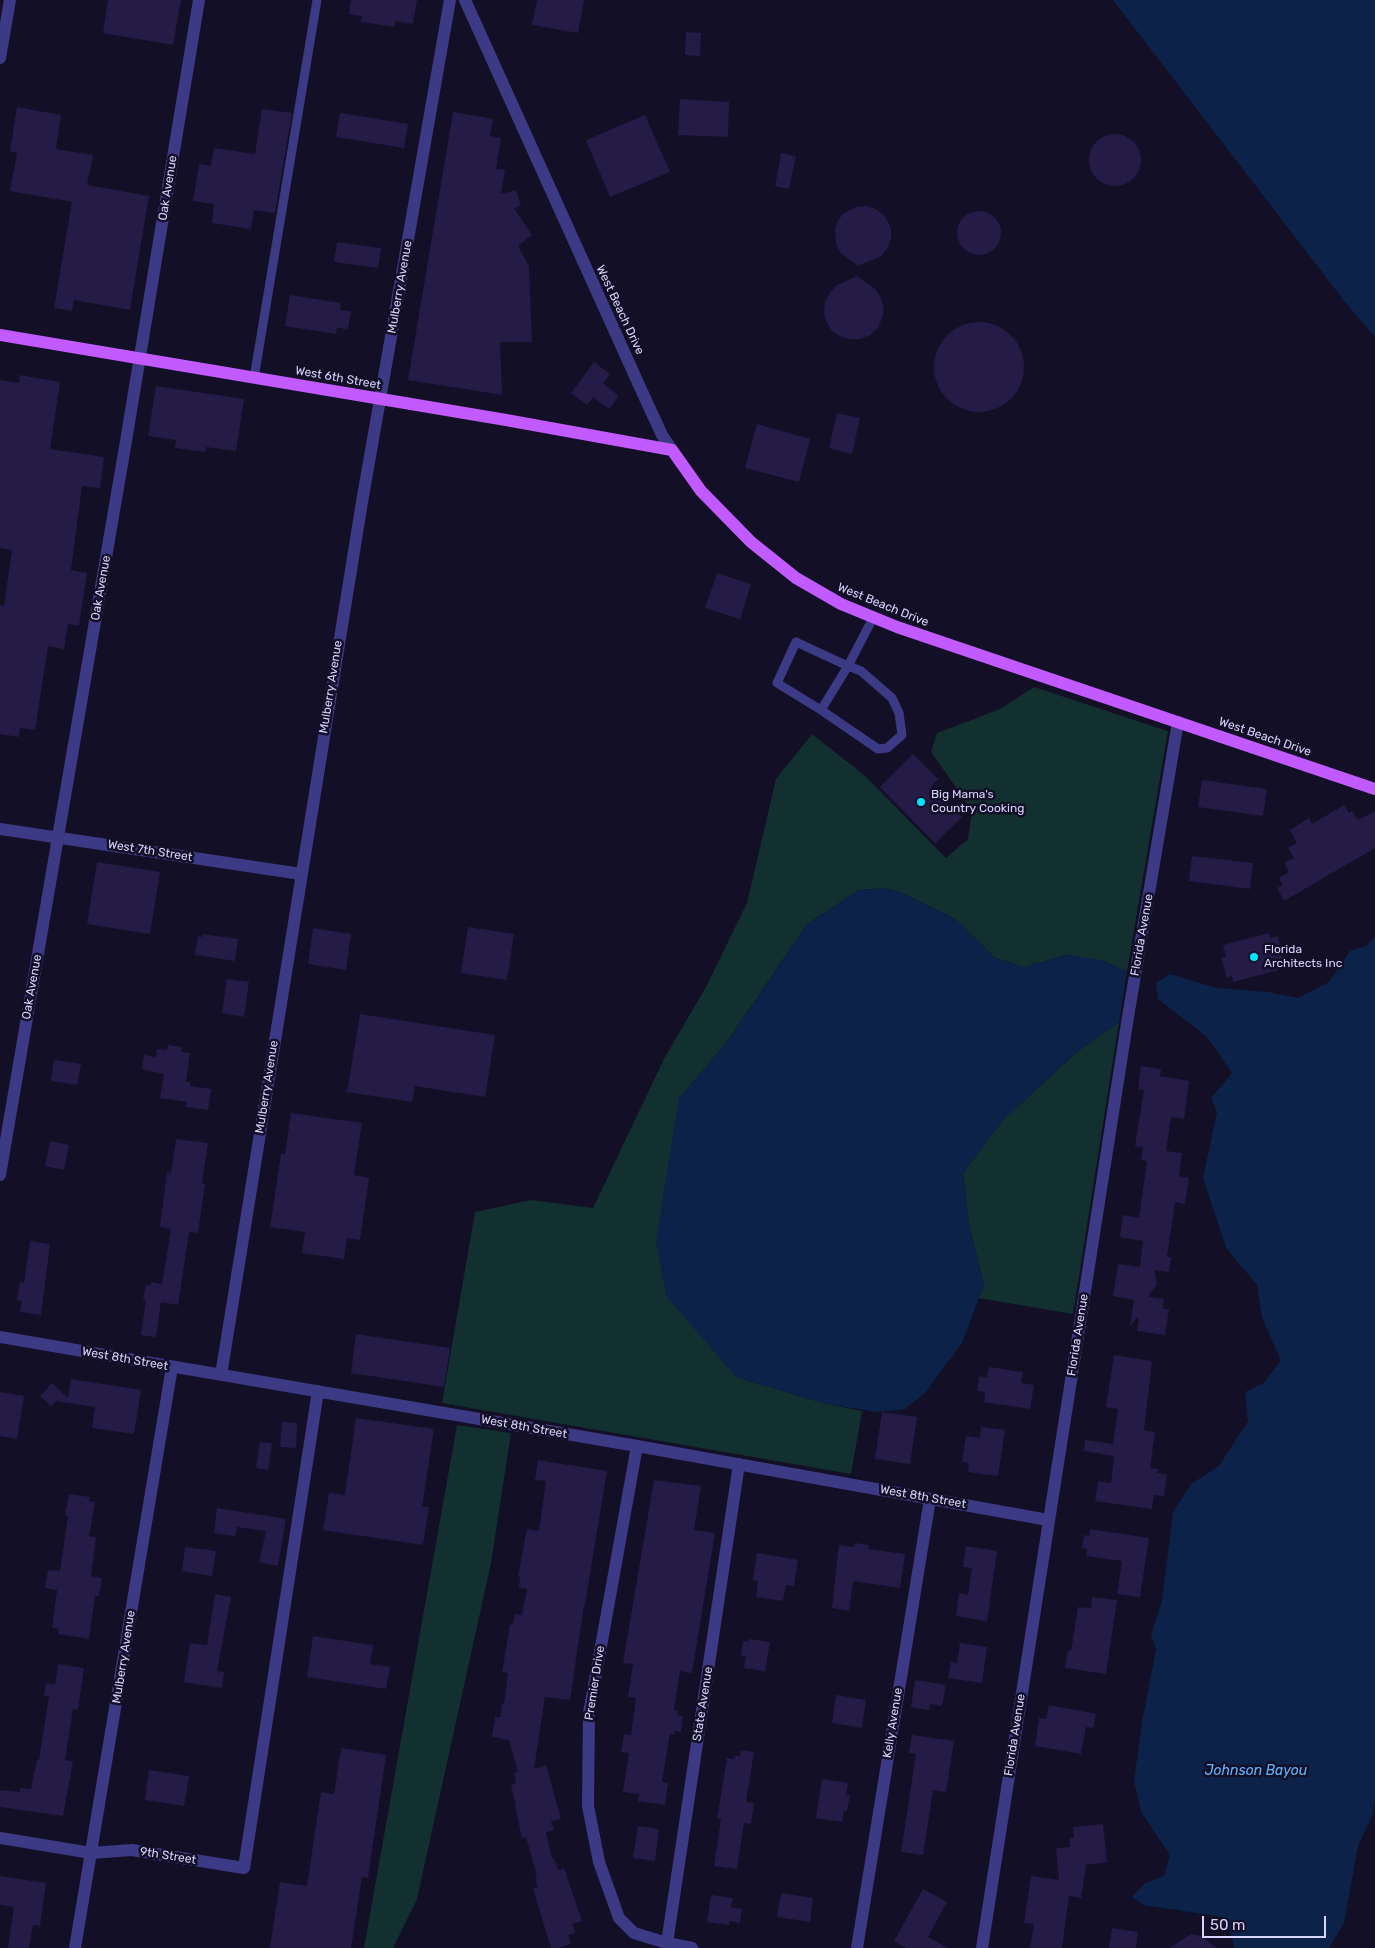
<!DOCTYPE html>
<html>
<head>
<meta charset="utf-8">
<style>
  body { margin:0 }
  #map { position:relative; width:1375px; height:1948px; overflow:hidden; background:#130f26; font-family:Rubik,sans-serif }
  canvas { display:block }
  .scale { position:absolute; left:1202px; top:1916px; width:124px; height:22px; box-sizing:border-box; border:2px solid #d9d4ff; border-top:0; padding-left:6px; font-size:15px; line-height:18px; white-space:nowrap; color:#d9d4ff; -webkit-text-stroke:4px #130f26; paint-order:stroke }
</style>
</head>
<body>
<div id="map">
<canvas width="1375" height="1948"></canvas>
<div class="scale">50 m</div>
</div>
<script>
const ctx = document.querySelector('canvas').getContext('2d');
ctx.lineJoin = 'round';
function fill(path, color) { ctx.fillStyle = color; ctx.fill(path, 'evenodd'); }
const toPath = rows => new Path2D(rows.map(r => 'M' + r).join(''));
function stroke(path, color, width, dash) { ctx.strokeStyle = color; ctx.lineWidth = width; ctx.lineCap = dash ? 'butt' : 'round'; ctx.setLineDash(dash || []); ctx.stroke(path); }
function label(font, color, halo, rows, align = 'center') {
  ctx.font = font + ' Rubik,sans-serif'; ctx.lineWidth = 5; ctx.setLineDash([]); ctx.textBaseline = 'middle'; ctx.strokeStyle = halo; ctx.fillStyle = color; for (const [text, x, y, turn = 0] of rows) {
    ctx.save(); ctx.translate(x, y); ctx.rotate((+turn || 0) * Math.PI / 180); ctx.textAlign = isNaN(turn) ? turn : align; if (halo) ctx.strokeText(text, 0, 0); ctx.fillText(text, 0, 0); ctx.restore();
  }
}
fill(toPath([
  [1034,687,1168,731,1127,971,1103,961,1067,955,1024,967,995,958,955,919,902,893,886,888,859,890,807,924,724,1046,679,1098,736,1377,823,1403,862,1411,851,1474,442,1403,475,1212,531,1200,593,1208,664,1059,707,985,747,903,776,779,812,734,864,775,946,858,968,839,972,810,931,752,937,733,1000,709],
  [1119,1022,1073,1314,978,1298,984,1285,969,1225,963,1173,1002,1121,1078,1051],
  [457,1425,511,1433,491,1563,417,1899,393,1948,364,1948]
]), '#12302f');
fill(toPath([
  [1113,0,1375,0,1375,337,1345,302],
  [886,888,902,893,955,919,995,958,1024,967,1067,955,1103,961,1127,971,1119,1022,1078,1051,1002,1121,963,1173,969,1225,984,1285,962,1343,925,1393,905,1409,876,1412,823,1403,736,1377,666,1296,656,1241,679,1098,724,1046,807,924,859,890],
  [1375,936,1375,1798,1373,1814,1358,1846,1344,1923,1329,1948,1234,1948,1231,1934,1223,1917,1143,1905,1132,1897,1145,1883,1164,1876,1170,1855,1141,1812,1134,1781,1142,1722,1156,1649,1151,1635,1162,1601,1173,1512,1191,1484,1219,1466,1248,1421,1245,1392,1264,1383,1281,1360,1262,1318,1257,1285,1226,1248,1203,1178,1217,1112,1211,1098,1232,1073,1207,1037,1158,999,1156,983,1170,974,1217,988,1268,992,1298,998,1329,982,1350,951,1366,946]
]), '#0c2248');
fill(toPath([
  [108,0,181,0,173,45,103,33],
  [351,0,417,0,413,24,395,21,395,27,361,22,362,16,349,14],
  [537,0,584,0,578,33,532,25],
  [686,32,701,33,700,56,685,55],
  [680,99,729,102,728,137,678,135],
  [17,107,61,115,56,149,93,155,87,185,149,196,130,310,74,300,72,311,54,308,72,202,10,191,17,153,10,151],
  [262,109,292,113,275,213,254,210,251,229,212,223,214,204,193,201,199,164,211,166,214,148,255,154],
  [453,112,493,119,490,136,501,138,496,169,505,170,501,194,516,190,521,206,514,208,532,235,518,246,529,266,532,342,500,342,502,395,408,380],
  [340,113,408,124,404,148,336,137],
  [645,115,670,172,610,197,586,140],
  '1089 160a26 26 0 1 1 52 0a26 26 0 1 1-52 0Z',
  [781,153,796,156,789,189,775,186],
  [867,206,876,209,884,215,891,229,891,239,888,248,881,256,858,266,841,253,836,244,835,230,838,220,844,213,857,207],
  '957 233a22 22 0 1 1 44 0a22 22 0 1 1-44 0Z',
  [337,242,381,248,378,268,334,262],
  [857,276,875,289,881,298,884,308,882,318,878,328,870,335,860,339,849,339,839,336,831,330,826,321,824,312,825,302,830,292,837,285],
  [290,295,341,303,340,310,351,311,348,329,337,328,336,334,285,326],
  '934 367a45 45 0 1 1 90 0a45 45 0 1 1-90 0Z',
  [594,362,610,374,603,383,619,396,609,409,593,397,587,405,571,393],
  [20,375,60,382,50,449,104,457,100,488,82,486,71,570,87,573,79,626,68,624,64,649,48,646,35,730,20,728,19,737,0,734,0,605,4,606,12,550,0,548,0,380,19,383],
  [156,386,244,399,236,451,206,447,205,452,175,448,176,440,148,436],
  [837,413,860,418,852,454,829,448],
  [757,424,810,439,799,482,745,468],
  [717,573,751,584,740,619,705,608],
  [913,754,938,779,931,786,962,817,935,843,880,787],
  [1202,780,1267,789,1263,816,1198,807],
  [1344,805,1349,813,1352,811,1358,820,1375,811,1375,848,1284,901,1277,888,1283,885,1279,878,1289,872,1284,863,1294,858,1288,848,1297,843,1290,830,1309,818,1312,824],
  [1192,856,1253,863,1250,889,1189,881],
  [97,862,160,872,150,934,87,924],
  [468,927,514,934,507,980,461,973],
  [313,928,351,934,346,970,308,964],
  [1269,933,1270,938,1278,936,1286,968,1233,982,1232,976,1227,978,1221,958,1226,957,1223,945],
  [203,934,238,939,235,961,195,955,198,936,202,937],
  [227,979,249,982,244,1017,222,1013],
  [360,1014,495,1035,485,1097,415,1086,412,1102,347,1092],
  [168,1045,182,1047,181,1052,190,1053,186,1082,190,1082,190,1086,211,1089,208,1110,186,1107,187,1102,160,1098,164,1074,142,1069,144,1055,156,1057,157,1049,167,1050],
  [54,1060,81,1064,77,1085,51,1081],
  [1141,1066,1161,1069,1160,1076,1189,1081,1184,1119,1171,1117,1166,1151,1182,1153,1179,1176,1189,1178,1185,1204,1175,1202,1167,1257,1171,1257,1169,1272,1154,1270,1157,1283,1148,1297,1164,1299,1163,1309,1169,1309,1165,1335,1137,1331,1139,1318,1136,1318,1130,1327,1134,1300,1113,1296,1118,1264,1140,1267,1143,1241,1120,1237,1123,1215,1139,1218,1147,1161,1141,1160,1143,1147,1135,1146,1144,1090,1138,1089],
  [291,1113,362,1123,354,1175,369,1178,360,1240,347,1238,344,1259,302,1253,305,1232,270,1227,281,1154,285,1154],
  [176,1139,208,1143,202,1184,205,1184,198,1233,189,1232,178,1305,161,1302,156,1337,141,1335,146,1300,143,1299,146,1285,150,1286,151,1282,162,1284,171,1229,160,1227,167,1172,171,1173],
  [50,1141,69,1145,64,1170,45,1166],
  [30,1241,50,1244,41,1315,20,1312,22,1301,17,1300,20,1282,24,1283],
  [356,1334,450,1348,444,1387,351,1373],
  [1114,1355,1152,1361,1144,1430,1155,1432,1150,1468,1158,1469,1157,1473,1167,1474,1164,1496,1154,1495,1152,1509,1095,1501,1098,1481,1111,1483,1114,1456,1084,1451,1085,1440,1113,1444,1118,1409,1106,1407],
  [989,1367,1023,1372,1021,1383,1034,1385,1030,1409,984,1402,985,1392,977,1391,979,1376,987,1378],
  [71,1379,141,1390,134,1434,92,1428,95,1407,56,1401,51,1406,40,1396,52,1383,68,1398],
  [0,1392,24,1396,17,1439,0,1436],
  [882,1412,917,1417,910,1464,875,1459],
  [356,1418,434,1429,422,1507,429,1507,423,1545,323,1530,329,1493,345,1495],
  [282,1422,297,1423,296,1448,280,1447],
  [981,1427,1005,1430,998,1476,968,1472,969,1463,962,1462,966,1436,980,1438],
  [260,1442,272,1443,268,1470,256,1468],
  [538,1460,607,1471,585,1605,584,1605,570,1700,545,1697,534,1769,546,1765,561,1819,551,1821,554,1830,546,1832,552,1859,554,1858,558,1870,564,1868,582,1921,572,1924,575,1933,568,1935,571,1944,559,1948,551,1948,533,1889,538,1887,535,1877,537,1876,526,1837,522,1838,515,1806,516,1806,511,1785,516,1783,514,1773,518,1772,509,1740,492,1737,495,1717,500,1717,502,1703,504,1704,508,1673,502,1672,510,1625,513,1625,515,1614,522,1615,527,1589,519,1588,520,1576,518,1576,527,1529,539,1531,546,1481,535,1480],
  [654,1480,701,1486,694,1530,715,1533,692,1673,680,1671,674,1710,678,1710,677,1715,683,1716,681,1732,675,1731,674,1735,670,1734,662,1782,668,1783,665,1805,638,1801,639,1794,623,1792,629,1753,621,1752,624,1734,631,1735,636,1698,628,1697,633,1664,623,1663],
  [69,1494,90,1497,89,1501,95,1502,89,1536,96,1537,91,1576,102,1578,99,1596,95,1596,89,1639,58,1634,59,1629,52,1628,57,1590,45,1588,48,1570,60,1571,68,1516,65,1515],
  [217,1508,286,1519,278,1566,259,1562,266,1531,237,1527,235,1536,214,1533],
  [1090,1529,1149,1538,1140,1597,1117,1594,1122,1561,1086,1556,1087,1549,1082,1548,1084,1535,1089,1536],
  [855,1543,869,1545,868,1549,905,1554,900,1588,853,1581,849,1611,832,1608,839,1545,854,1547],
  [966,1546,997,1551,987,1621,956,1616,959,1593,968,1595,972,1568,963,1567],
  [185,1547,216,1551,212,1576,182,1571],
  [757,1553,798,1560,794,1586,786,1585,783,1601,756,1597,758,1581,753,1580],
  [215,1594,231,1597,217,1671,224,1672,222,1688,184,1682,190,1643,207,1645],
  [1092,1597,1117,1600,1106,1674,1065,1668,1068,1650,1071,1651,1078,1607,1091,1608],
  [313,1636,373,1645,370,1664,390,1667,386,1689,307,1677],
  [749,1639,770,1642,765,1671,744,1668,746,1656,741,1656,743,1641,748,1642],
  [960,1643,987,1647,982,1683,948,1678,951,1662,957,1663],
  [58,1664,84,1668,78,1710,73,1709,65,1760,73,1761,63,1816,0,1807,0,1790,20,1792,20,1788,31,1789,37,1760,39,1760,49,1696,44,1696,46,1683,55,1685],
  [915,1680,946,1685,942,1706,930,1704,929,1710,911,1707],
  [836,1695,866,1700,862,1728,832,1723],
  [1049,1705,1096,1714,1093,1728,1086,1727,1081,1754,1035,1746,1039,1718,1046,1719],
  [912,1735,954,1741,946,1792,933,1790,923,1855,901,1852,916,1754,909,1753],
  [341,1748,386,1755,368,1878,362,1877,351,1948,270,1948,280,1882,307,1886,321,1792,334,1794],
  [741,1750,754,1752,746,1802,754,1803,751,1824,744,1823,737,1869,714,1866,721,1819,717,1819,727,1758,734,1759,735,1756,740,1756],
  [149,1770,189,1776,184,1806,145,1800],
  [822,1779,848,1783,846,1795,850,1795,847,1811,844,1811,842,1822,816,1818],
  [1103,1824,1107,1862,1086,1865,1081,1898,1069,1896,1062,1948,1030,1948,1034,1924,1024,1923,1031,1876,1059,1880,1056,1848,1070,1847,1069,1838,1074,1838,1073,1827],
  [638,1826,659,1829,655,1861,633,1858],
  [0,1876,46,1883,40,1926,33,1925,29,1948,8,1948,14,1907,0,1905],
  [923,1889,947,1902,928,1937,948,1948,906,1948,894,1941],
  [781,1893,813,1898,810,1922,777,1917],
  [711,1895,733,1898,731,1907,742,1909,740,1923,729,1921,729,1925,707,1922],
  [1112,1928,1138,1932,1136,1948,1109,1948],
  [1191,1934,1201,1936,1217,1948,1170,1948]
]), '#241b47');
stroke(toPath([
  [254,378,317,0],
  [821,710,878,749,887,748,902,735,899,713,892,698,861,671,848,666,796,642,777,683,821,710,848,666,873,618]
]), '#3d3a85', 9);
stroke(toPath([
  [0,58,10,0],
  [0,829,301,874],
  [0,1175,126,441,199,0],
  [0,1337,637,1446,1048,1520],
  [221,1375,362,502,450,0],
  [637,1446,589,1713,588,1806,599,1862,619,1918,634,1933,667,1943,692,1948],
  [0,1838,91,1853,132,1850,244,1868,318,1391],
  [667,1943,739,1464],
  [75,1948,172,1367],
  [857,1948,930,1499],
  [982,1948,1128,1017,1178,722]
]), '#3d3a85', 12);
stroke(toPath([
  [465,0,644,396,662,435,672,450]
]), '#3d3a85', 12);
stroke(toPath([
  [0,335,506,420,672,450,701,491,751,542,796,578,841,604,897,627,1375,789]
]), '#c25bff', 12);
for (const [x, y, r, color] of [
  [921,802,5,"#00e5ff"],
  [1254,957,5,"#00e5ff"]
]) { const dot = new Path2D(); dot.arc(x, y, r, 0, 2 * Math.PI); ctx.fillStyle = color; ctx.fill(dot); stroke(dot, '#130f26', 2); }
label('12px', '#d9d4ff', '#130f26', [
  ["Oak Avenue",168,188,-81],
  ["Mulberry Avenue",400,287,-80],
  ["West Beach Drive",620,310,65],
  ["West 6th Street",338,378,10],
  ["Oak Avenue",101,588,-80],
  ["West Beach Drive",883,605,22],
  ["Mulberry Avenue",331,687,-81],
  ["West Beach Drive",1265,737,19],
  ["West 7th Street",150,851,9],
  ["Florida Avenue",1142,935,-80],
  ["Oak Avenue",32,987,-80],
  ["Mulberry Avenue",267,1087,-81],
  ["Florida Avenue",1078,1335,-81],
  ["West 8th Street",125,1359,10],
  ["West 8th Street",524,1427,10],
  ["West 8th Street",923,1497,10],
  ["Mulberry Avenue",124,1657,-81],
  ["Premier Drive",595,1683,-81],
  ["State Avenue",703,1704,-81],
  ["Kelly Avenue",893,1723,-81],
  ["Florida Avenue",1015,1735,-81],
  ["9th Street",168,1856,9]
]);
label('12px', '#d9d4ff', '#130f26', [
  ["Big Mama's",931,795],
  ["Country Cooking",931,809],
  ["Florida",1264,950],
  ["Architects Inc",1264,964]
], 'left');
label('italic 14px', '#62b6ff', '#130f26', [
  ["Johnson Bayou",1256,1771]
]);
</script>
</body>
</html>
